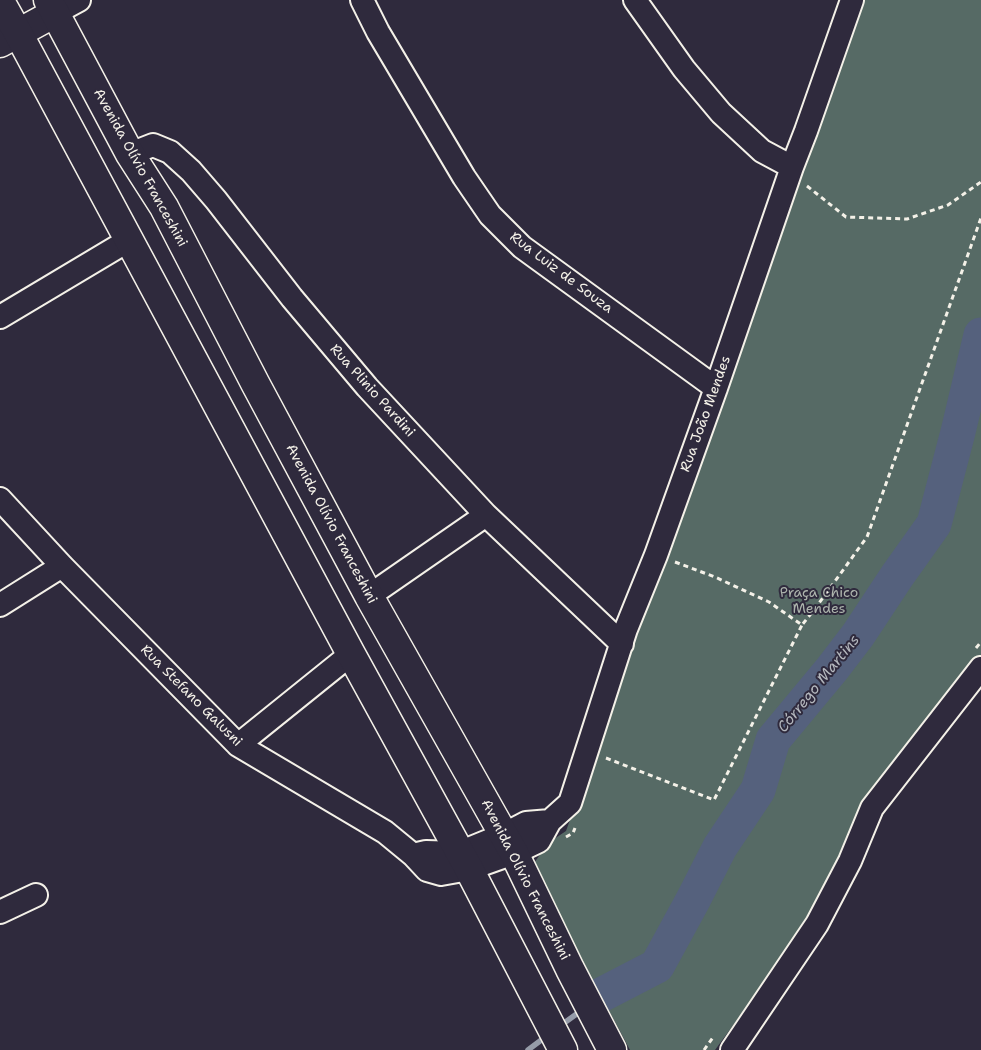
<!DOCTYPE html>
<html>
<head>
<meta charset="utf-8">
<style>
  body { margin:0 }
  canvas { display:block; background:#2f2a3d }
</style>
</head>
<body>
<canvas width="981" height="1050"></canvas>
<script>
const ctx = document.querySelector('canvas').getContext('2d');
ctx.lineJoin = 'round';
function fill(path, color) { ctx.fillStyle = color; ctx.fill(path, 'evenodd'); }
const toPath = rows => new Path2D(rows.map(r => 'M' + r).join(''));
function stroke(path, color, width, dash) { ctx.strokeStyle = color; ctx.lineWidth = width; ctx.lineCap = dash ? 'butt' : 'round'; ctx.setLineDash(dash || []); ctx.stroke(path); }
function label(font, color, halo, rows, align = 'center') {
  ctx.font = font + ' "Shantell Sans",sans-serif'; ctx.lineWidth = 4; ctx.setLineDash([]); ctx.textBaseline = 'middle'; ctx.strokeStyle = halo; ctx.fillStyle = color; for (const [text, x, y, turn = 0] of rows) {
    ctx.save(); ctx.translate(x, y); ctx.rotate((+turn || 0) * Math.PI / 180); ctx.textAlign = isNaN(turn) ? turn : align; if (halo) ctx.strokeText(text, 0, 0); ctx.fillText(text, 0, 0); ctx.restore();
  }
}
fill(toPath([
  [858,0,981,0,981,658,843,862,791,946,715,1050,630,1050,532,866,548,843,566,831,677,521]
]), '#566a65');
stroke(toPath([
  [560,1026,582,1010],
  [528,1050,548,1035]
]), '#959ba8', 5.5);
stroke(toPath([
  [601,995,657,966,693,900,720,847,758,790,773,740,832,669,858,635,897,576,934,524,958,432,981,335]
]), '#55617d', 35);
const minor = toPath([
  [362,0,378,32,464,177,490,215,522,247,716,388],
  [635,0,684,69,721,113,762,151,792,167],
  [55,13,79,0],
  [130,154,153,145,170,152,191,171,216,200,292,298,367,387,486,515,622,644],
  [0,317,129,240],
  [0,499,62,566,238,745,385,832,413,855,427,870,441,874,469,869,514,853,539,841,550,821,570,803,626,629,656,555,716,388,792,167,806,131,852,0],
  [369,596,486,515],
  [0,605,62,566],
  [238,745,351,654],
  [413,855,426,852,459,853,503,835,526,823,550,821],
  [0,912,36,895],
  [732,1050,817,924,850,861,872,808,981,668]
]);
const tertiary = toPath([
  [0,43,55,13]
]);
const primary = toPath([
  [48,0,130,154,164,207,255,383,369,596,514,853,570,969,612,1050],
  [0,1,18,33,351,654,469,869,563,1050]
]);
stroke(minor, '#f4f1e8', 26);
stroke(tertiary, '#f4f1e8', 31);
stroke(primary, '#f4f1e8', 31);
stroke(toPath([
  [807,186,846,217,907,219,948,205,981,182],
  [675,562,715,577,769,602,802,625,817,606,867,537,981,218],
  [976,648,981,642],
  [606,758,714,800,802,625],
  [566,837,573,833,575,828],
  [704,1050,714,1036]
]), '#f4f1e8', 3, [5, 4]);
stroke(minor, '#2f2a3d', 22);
stroke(tertiary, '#2f2a3d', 28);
stroke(primary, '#2f2a3d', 28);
label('14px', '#f4f1e8', '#2f2a3d', [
  ["Avenida Olívio Franceshini",140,168,61],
  ["Rua Luiz de Souza",561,273,37],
  ["Rua Plinio Pardini",372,391,48],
  ["Rua João Mendes",706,414,-70],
  ["Avenida Olívio Franceshini",331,524,62],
  ["Rua Stefano Galusni",191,696,45],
  ["Avenida Olívio Franceshini",525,880,63]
]);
label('14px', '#adb4ad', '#2f2a3d', [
  ["Praça Chico",819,593],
  ["Mendes",819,609]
]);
label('italic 15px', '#b4b7bd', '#2f2a3d', [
  ["Córrego Martins",819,684,-51]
]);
</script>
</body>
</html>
